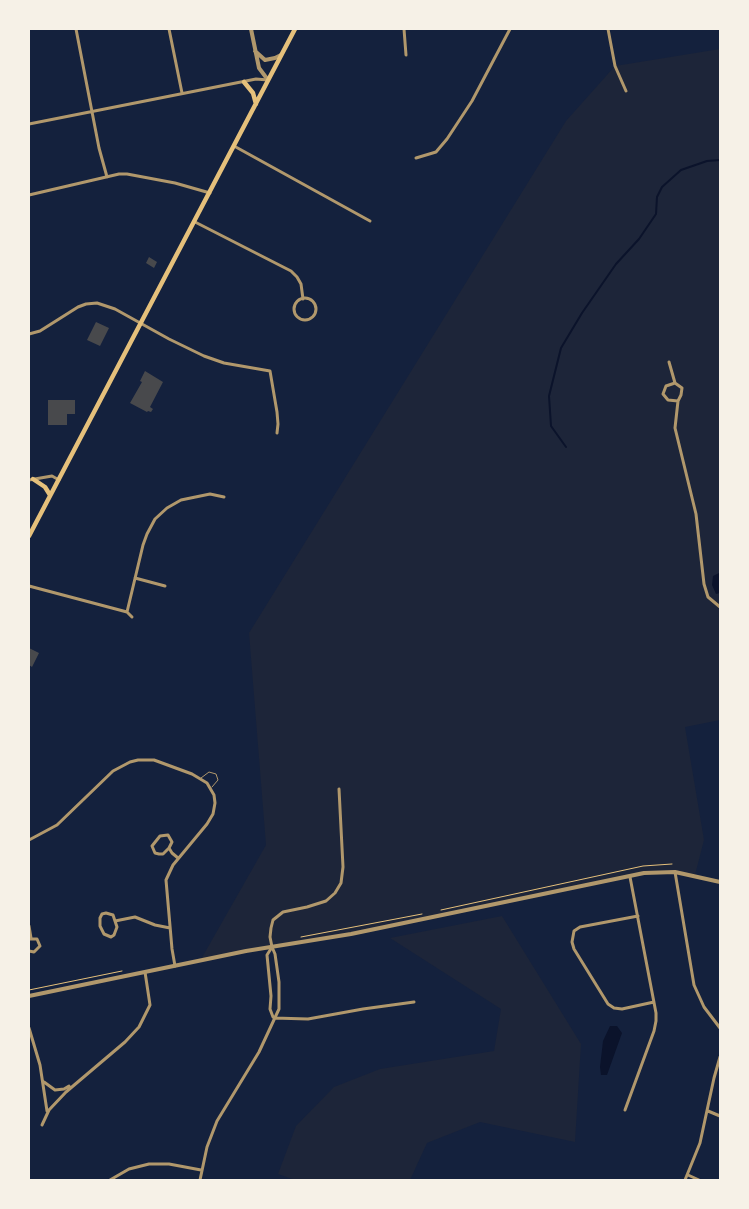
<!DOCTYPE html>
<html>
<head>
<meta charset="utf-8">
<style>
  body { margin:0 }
  #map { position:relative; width:749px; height:1209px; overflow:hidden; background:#14213d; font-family:"Alegreya Sans",sans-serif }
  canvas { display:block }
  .frame { position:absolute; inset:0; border:30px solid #f6f1e7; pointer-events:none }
</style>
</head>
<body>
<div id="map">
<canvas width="749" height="1209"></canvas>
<div class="frame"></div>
</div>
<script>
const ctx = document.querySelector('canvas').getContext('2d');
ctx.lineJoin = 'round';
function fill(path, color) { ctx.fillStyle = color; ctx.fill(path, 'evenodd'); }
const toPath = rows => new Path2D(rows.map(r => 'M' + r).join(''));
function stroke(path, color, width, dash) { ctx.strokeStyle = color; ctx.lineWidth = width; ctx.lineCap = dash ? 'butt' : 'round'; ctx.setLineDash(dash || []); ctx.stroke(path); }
fill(toPath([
  [720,49,720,720,685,727,704,840,695,875,689,874,644,873,351,934,200,961,266,845,249,633,566,121,615,66],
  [502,916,581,1044,575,1142,480,1122,427,1143,410,1180,295,1180,278,1174,296,1126,334,1087,380,1069,494,1051,501,1009,390,938]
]), '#1d2539');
fill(toPath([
  [719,573,720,593,716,594,712,585,713,576],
  [610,1026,617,1026,622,1033,607,1075,601,1075,600,1067,603,1041]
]), '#0b132b');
stroke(toPath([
  [566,447,551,426,549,396,561,348,582,313,616,264,639,239,656,214,657,197,662,187,681,170,707,161,720,160]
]), '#0b132b', 2);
fill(toPath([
  [149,257,157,262,154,268,146,263],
  [96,322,109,328,100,346,87,340],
  [145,371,163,382,150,407,153,409,151,412,148,411,147,412,130,403,142,382,140,381],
  [48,400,75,400,75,414,67,414,67,425,48,425],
  [29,648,39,653,32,667,29,665]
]), '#48494c');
stroke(toPath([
  [441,910,643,866,672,864],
  [301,937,422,914],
  [29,990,122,971]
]), '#e5c07b', 1);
stroke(toPath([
  [201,778,209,772,216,774,218,780,212,787]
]), '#b1986c', 1);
stroke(toPath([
  [76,29,99,148,107,177],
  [169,29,182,93],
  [404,29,406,55],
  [608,29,615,66,626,91],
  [29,124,256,79,268,80],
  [234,146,370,221],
  [416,158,436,152,447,139,472,101,510,29],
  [29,195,119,174,127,174,175,183,210,193],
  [195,222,291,271,297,277,301,284,303,299],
  '294 309a11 11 0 1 1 22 0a11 11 0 1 1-22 0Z',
  [29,334,40,331,78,307,86,304,97,303,115,309,169,339,204,356,224,363,270,371,277,412,278,424,277,433],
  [669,362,675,383],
  [678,401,668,400,663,394,666,386,675,383,682,388,681,395,678,401,675,428,696,514,704,584,708,597,720,607],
  [29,480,52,476,59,480],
  [135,578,165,586],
  [29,586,127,612,132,617],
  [127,612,143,545,147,534,155,519,167,508,181,500,210,494,224,497],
  [29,840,57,825,113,771,130,762,138,760,154,760,192,774,207,783,214,795,215,803,213,814,207,824,173,865,166,880,172,949,175,966],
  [169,848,163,854,159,854,155,853,152,846,160,836,168,835,172,842,169,848,172,853,178,858],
  [675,872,694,985,704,1007,720,1028],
  [106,913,113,915,117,927,114,935,111,937,104,934,100,926,100,918,102,914,106,913],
  [638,916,580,927,574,931,572,942,574,949,608,1004,614,1008,622,1009,654,1002],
  [115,921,135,917,155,925,170,928],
  [29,926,31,938],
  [29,939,37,939,40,946,34,952,29,951],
  [272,947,267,955,271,996,270,1009,273,1017],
  [274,1018,308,1019,363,1009,414,1002],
  [29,1028,40,1065,47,1111],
  [44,1082,55,1090,64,1089,69,1086],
  [625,1110,654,1031,656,1021,656,1013,630,877],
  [708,1111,720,1116],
  [42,1125,49,1110,66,1092,125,1042,139,1027,150,1005,145,972],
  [688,1175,699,1180],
  [110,1180,129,1169,149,1164,169,1164,201,1170],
  [200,1180,207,1147,217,1121,259,1052,279,1009,279,982,275,954,272,947,270,937,271,928,273,920,283,912,307,907,326,901,335,893,341,883,343,867,339,789],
  [685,1180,700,1143,714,1078,720,1057]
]), '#b1986c', 3);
stroke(toPath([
  [251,29,259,68,268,80],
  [255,51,265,60,275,58,281,55],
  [29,996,246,951,351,934,644,873,675,872,720,882]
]), '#b1986c', 4);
stroke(toPath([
  [244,82,253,93,256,104],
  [33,479,45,487,50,495],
  [29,536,295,29]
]), '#e5c07b', 4.5);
</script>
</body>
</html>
